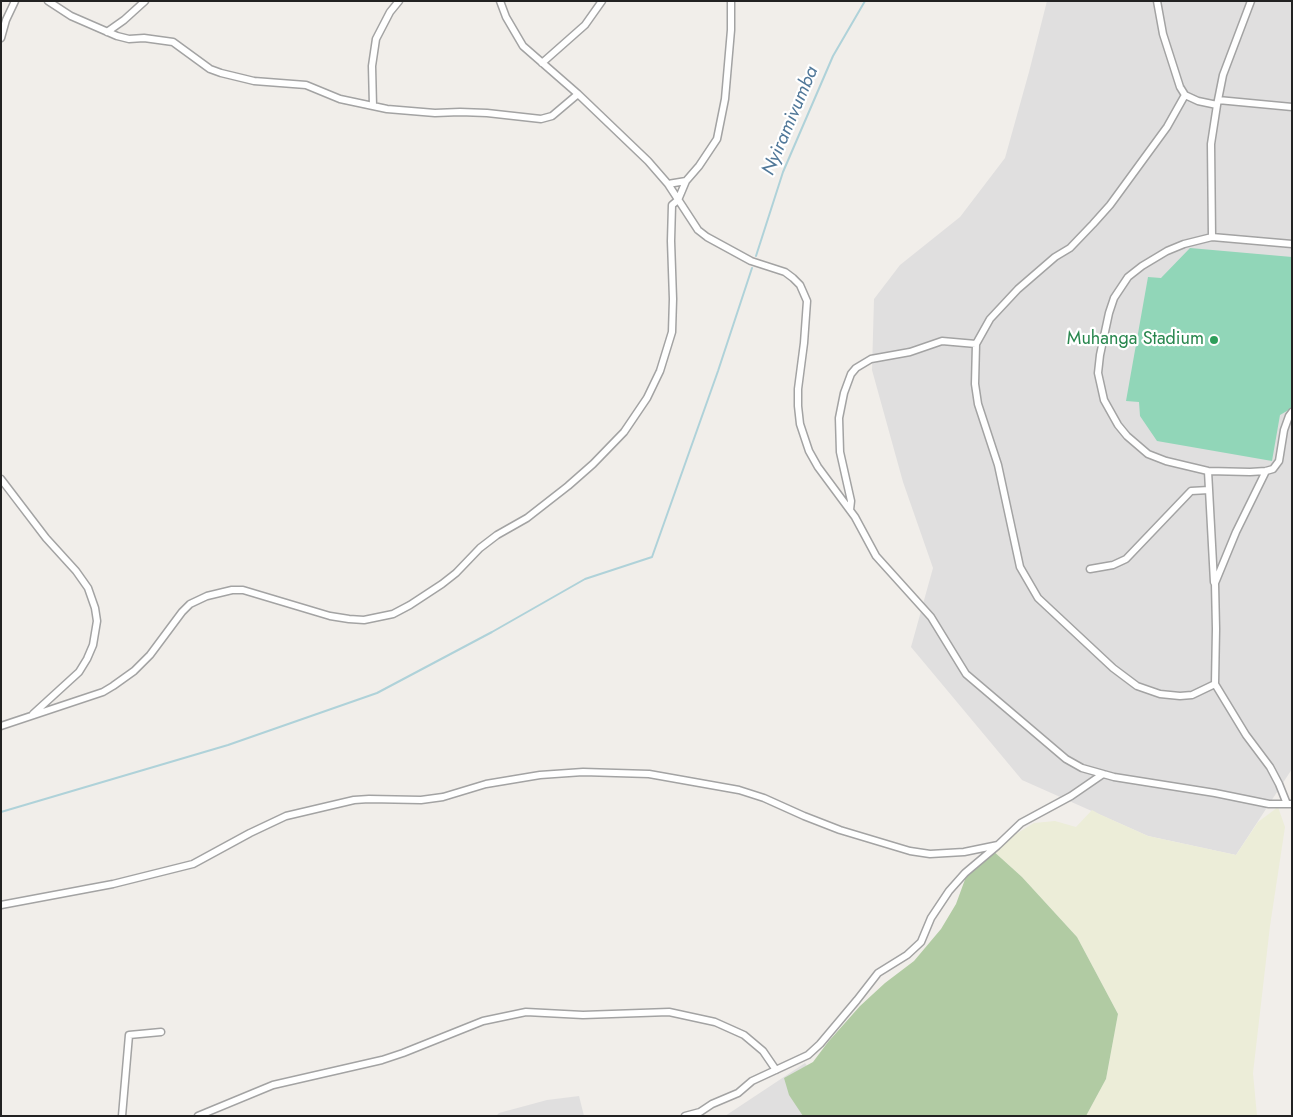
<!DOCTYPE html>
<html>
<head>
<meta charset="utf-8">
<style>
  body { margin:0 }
  #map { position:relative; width:1293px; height:1117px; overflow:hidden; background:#f1eeea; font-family:Jost,sans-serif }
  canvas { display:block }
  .frame { position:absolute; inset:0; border:2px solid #222; pointer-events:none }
</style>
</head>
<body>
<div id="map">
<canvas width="1293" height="1117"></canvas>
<div class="frame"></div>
</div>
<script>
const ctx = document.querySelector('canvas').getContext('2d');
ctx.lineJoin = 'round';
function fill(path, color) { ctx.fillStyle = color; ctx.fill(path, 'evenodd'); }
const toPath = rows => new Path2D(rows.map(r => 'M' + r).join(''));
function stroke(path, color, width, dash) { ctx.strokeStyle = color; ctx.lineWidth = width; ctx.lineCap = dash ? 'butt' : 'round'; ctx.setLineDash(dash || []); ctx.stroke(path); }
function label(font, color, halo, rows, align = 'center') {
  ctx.font = font + ' Jost,sans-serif'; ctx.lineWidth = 4.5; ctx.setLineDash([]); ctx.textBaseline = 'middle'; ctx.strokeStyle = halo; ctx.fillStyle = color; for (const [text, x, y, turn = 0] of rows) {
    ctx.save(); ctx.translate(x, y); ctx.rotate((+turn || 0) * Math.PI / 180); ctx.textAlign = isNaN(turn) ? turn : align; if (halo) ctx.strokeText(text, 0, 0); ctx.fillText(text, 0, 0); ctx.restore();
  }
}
fill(toPath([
  [1047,1,1292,1,1292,769,1236,855,1148,836,1022,780,911,647,933,568,903,482,872,370,874,299,900,265,960,217,1005,158,1029,72],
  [805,1063,832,1102,831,1116,725,1116],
  [579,1096,584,1116,496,1116,499,1113,547,1100]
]), '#e0dfdf');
fill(toPath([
  [1278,807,1285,827,1270,926,1253,1073,1257,1116,1086,1116,1106,1079,1118,1014,1077,937,1022,877,991,849,1034,823,1055,821,1076,827,1092,810,1099,814,1148,836,1236,855,1258,822]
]), '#ecedd8');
fill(toPath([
  [991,849,1022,877,1077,937,1118,1014,1106,1079,1086,1116,803,1116,789,1095,784,1078,813,1062,828,1042,860,1006,885,983,914,961,941,929,956,904,967,874]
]), '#b1cba3');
fill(toPath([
  [1190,248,1292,257,1292,408,1280,415,1272,461,1157,441,1140,416,1139,402,1126,401,1148,277,1161,278]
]), '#91d6b8');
stroke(toPath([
  [756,256,783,172,833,56,865,1],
  [1,812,228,745,377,693,492,632,585,579,652,557,718,371,752,268]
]), '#afd2d9', 2);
const street = toPath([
  [48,1,71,16,117,36,129,39,144,38,173,42,210,69,221,73,254,81,306,85,340,99,387,109,435,113,460,112,487,113,541,119,552,116,578,94],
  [500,1,506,17,523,46,578,94,648,161,668,184,698,230,707,237,751,261,785,272,793,278,800,285,807,301,804,343,798,389,798,406,800,424,809,451,818,467,855,517,876,556,931,617,966,674,1066,759,1082,768,1114,777,1215,793,1269,804,1292,804],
  [1157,1,1163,34,1180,87,1185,95,1198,101,1217,105],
  [1251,1,1223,75,1217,105,1211,144,1212,237,1292,244],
  [107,32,124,20,145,1],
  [1,38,6,20,15,1],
  [542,63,585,25,602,1],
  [1185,95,1167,127,1110,205,1093,224,1070,248,1055,257,1018,289,990,319,976,344,975,384,978,404,998,465,1020,567,1038,598,1113,668,1137,686,1160,694,1180,696,1192,695,1215,684],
  [1218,100,1292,107],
  [373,106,372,66,376,39,390,12,399,1],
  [668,184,686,181,699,166,717,139,725,99,731,30,731,1],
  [1212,237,1184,244,1167,251,1142,266,1128,277,1114,298,1109,313,1100,355,1098,373,1104,400,1118,425,1127,436,1148,454,1166,461,1208,471,1250,472,1266,471,1273,469,1279,461,1284,430,1289,416,1292,412],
  [1208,471,1214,582],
  [1266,471,1236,532,1215,583,1216,629,1215,684,1246,735,1270,767,1279,784,1287,804],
  [1,479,46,538,76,571,88,588,95,608,97,621,93,645,87,659,79,672,33,714],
  [850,510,851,501,840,452,839,418,844,393,851,374,856,368,871,359,910,352,942,341,976,344],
  [1090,569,1113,565,1126,559,1191,491,1209,490],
  [1,726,103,692,113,686,134,671,150,655,182,612,190,604,207,596,232,590,243,590,330,616,349,619,364,620,393,614,410,605,442,584,456,573,480,548,497,535,527,518,568,486,593,464,624,432,647,398,660,371,672,332,673,299,671,241,672,205,678,200,686,181],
  [1,905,113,884,193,864,250,833,286,816,354,800,369,799,421,800,443,797,486,784,540,775,583,772,649,774,739,790,764,798,804,816,840,830,910,851,930,854,964,852,998,845,1021,823,1071,796,1103,774],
  [122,1116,129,1035,161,1032],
  [198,1116,273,1085,382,1060,403,1053,483,1021,526,1012,583,1015,669,1012,715,1022,744,1035,763,1051,776,1070],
  [685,1116,700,1112,712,1104,738,1093,752,1081,808,1055,820,1044,857,1000,878,973,907,955,921,942,931,918,949,891,965,873,997,846]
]);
stroke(street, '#a3a3a3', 9);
stroke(street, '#fff', 6);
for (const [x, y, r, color] of [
  [1214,340,5,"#2e9e5b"]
]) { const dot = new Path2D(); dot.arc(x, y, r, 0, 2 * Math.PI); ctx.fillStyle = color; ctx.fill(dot); stroke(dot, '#fff', 2); }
label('18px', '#27864d', '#fff', [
  ["Muhanga Stadium",1204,340]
], 'right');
label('italic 19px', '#517899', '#fff', [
  ["Nyiramivumba",791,121,-67]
]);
</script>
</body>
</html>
